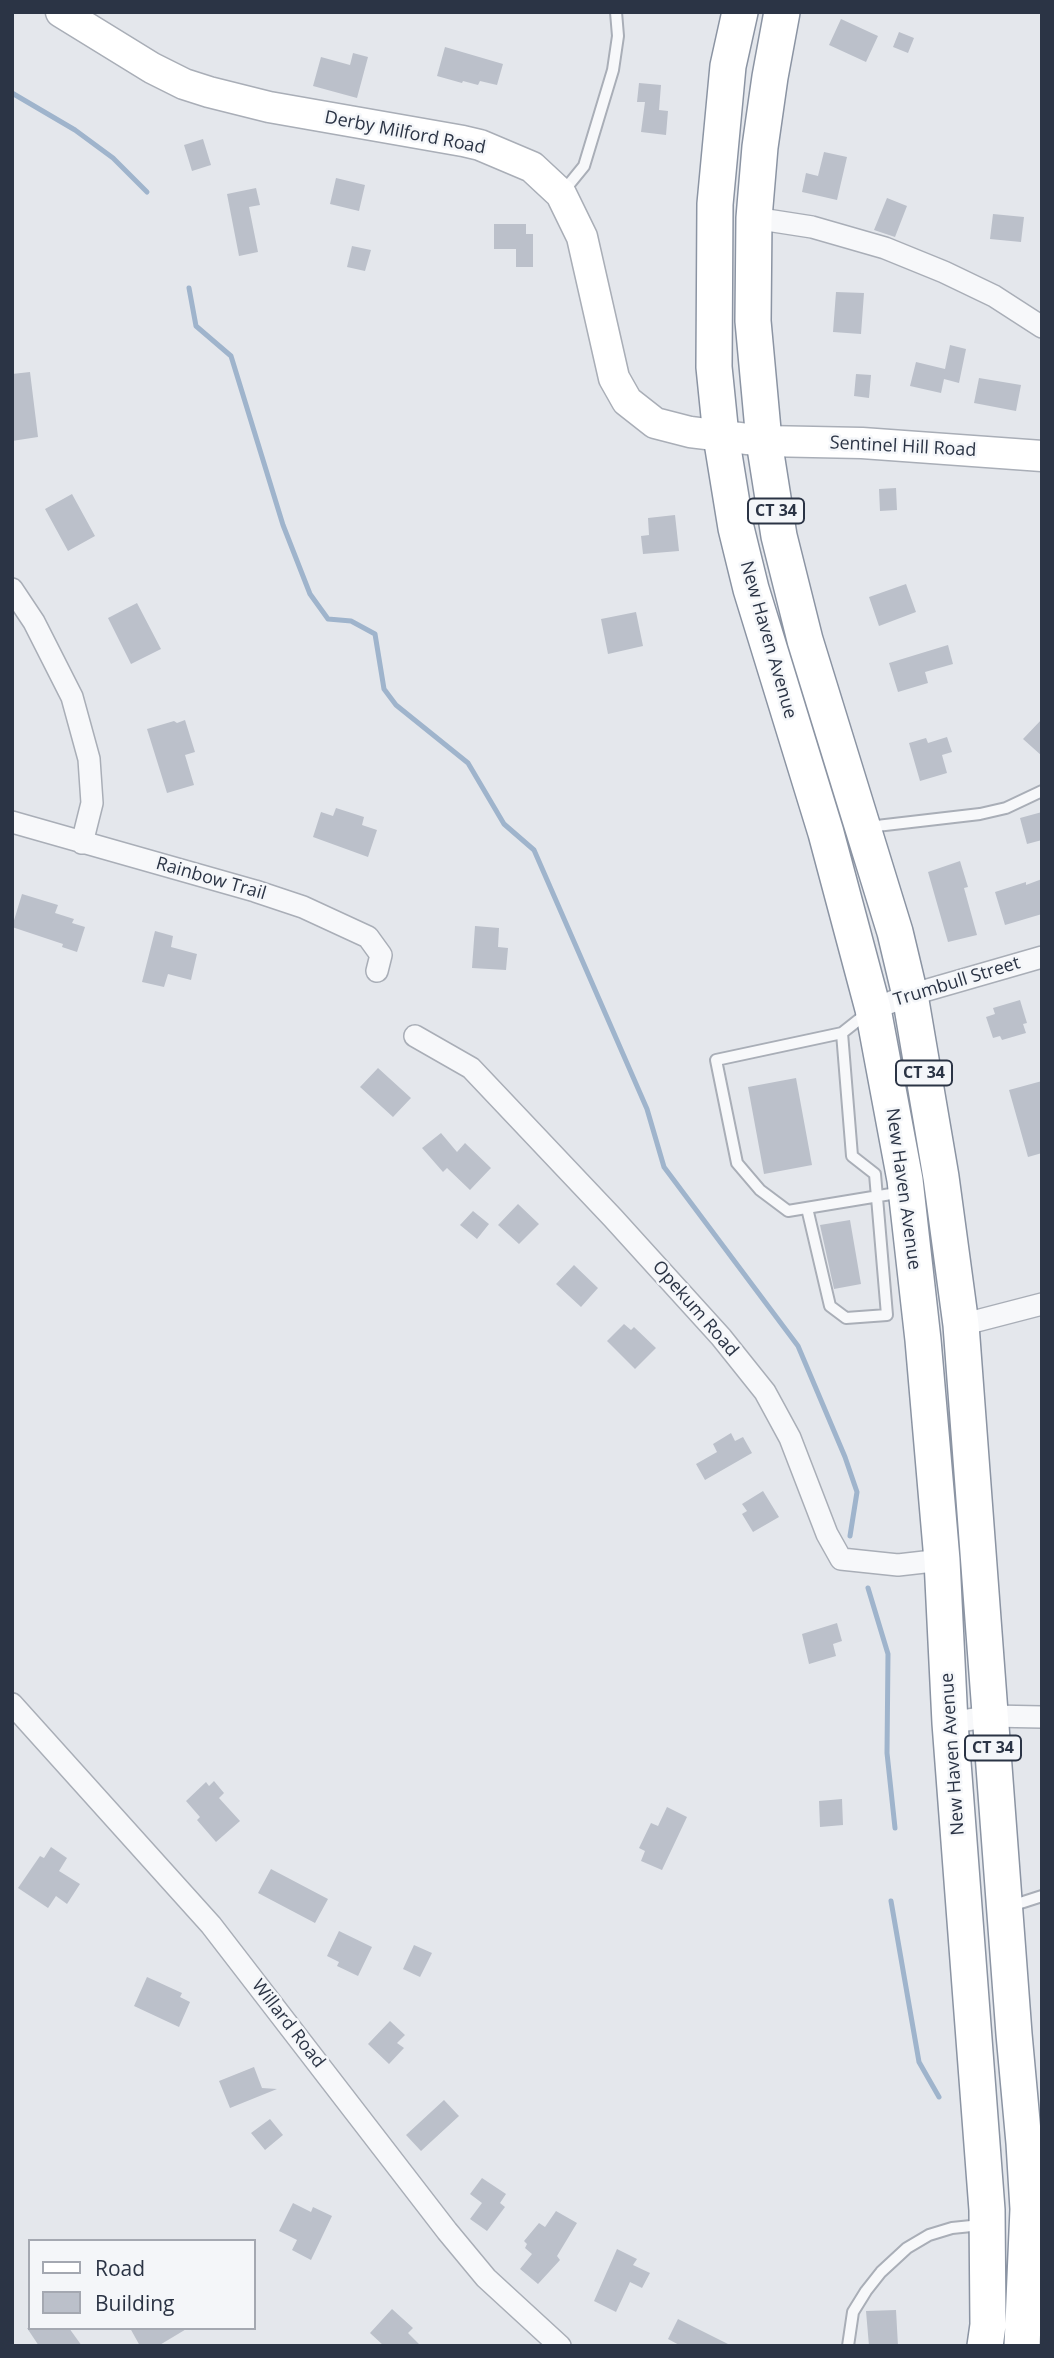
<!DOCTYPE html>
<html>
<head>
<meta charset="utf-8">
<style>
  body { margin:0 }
  #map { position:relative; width:1054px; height:2358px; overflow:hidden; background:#e4e7ec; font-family:"Open Sans",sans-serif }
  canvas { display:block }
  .frame { position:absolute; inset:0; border:14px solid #2b3445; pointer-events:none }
  .legend { position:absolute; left:28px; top:2239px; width:228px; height:91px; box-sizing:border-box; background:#f4f6f9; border:2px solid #a4a8b1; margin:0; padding:9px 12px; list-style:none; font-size:21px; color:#2b3445 }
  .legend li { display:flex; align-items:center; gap:14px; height:35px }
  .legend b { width:35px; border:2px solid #a4a8b1 }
</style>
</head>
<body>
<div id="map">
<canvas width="1054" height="2358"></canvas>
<div class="frame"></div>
<ul class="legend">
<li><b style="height:9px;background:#fff"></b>Road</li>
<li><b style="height:19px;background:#bbc0ca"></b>Building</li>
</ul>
</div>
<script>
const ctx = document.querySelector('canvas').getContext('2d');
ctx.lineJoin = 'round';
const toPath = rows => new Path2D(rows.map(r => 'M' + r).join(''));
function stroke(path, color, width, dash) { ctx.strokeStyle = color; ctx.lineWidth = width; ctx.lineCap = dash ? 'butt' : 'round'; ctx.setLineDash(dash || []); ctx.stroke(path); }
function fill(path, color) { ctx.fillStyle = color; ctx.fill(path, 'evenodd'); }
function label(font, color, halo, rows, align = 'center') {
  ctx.font = font + ' "Open Sans",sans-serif'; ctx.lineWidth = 5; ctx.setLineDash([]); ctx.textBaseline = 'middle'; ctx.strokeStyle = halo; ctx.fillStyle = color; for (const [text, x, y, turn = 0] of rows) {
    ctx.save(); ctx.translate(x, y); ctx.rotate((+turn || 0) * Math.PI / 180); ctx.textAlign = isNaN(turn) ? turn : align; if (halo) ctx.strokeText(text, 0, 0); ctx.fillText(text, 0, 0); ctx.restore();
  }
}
stroke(toPath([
  [12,93,75,130,113,158,147,192],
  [189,288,196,326,231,356,283,525,310,594,328,619,351,621,375,634,384,689,396,705,468,763,504,824,534,850,647,1109,664,1167,798,1346,845,1457,857,1492,850,1536],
  [868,1588,888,1654,887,1753,895,1828],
  [891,1901,919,2062,939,2097]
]), '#9fb4cc', 5);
fill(toPath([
  [841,19,878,36,866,62,829,45],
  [899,32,914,38,908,53,893,47],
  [445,47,503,64,497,85,480,81,478,85,463,81,462,83,437,76],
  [353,53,368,57,357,98,313,86,321,57,350,65],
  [639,83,661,85,659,110,668,111,666,135,641,132,645,102,637,102],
  [203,139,211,165,192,171,184,145],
  [824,152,847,157,837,200,802,192,806,173,818,176],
  [336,178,365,185,359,211,330,204],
  [256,188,260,205,249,207,258,252,239,256,227,194],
  [887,198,907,206,895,237,874,230],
  [993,214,1024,217,1021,242,990,239],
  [494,224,526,224,526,234,533,234,533,267,516,267,516,249,494,249],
  [352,246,371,250,365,271,347,267],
  [836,292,864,293,861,334,833,332],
  [950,345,966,349,959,383,944,379,941,393,910,386,916,362,945,369],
  [30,372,38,437,12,441,12,374],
  [856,374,871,375,869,398,854,396],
  [979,378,1021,385,1016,411,974,403],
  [896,488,897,510,880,511,879,489],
  [72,494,95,536,68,551,45,509],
  [675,515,679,551,643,554,641,536,649,535,648,518],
  [906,584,916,612,879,626,869,597],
  [137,603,161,649,131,664,108,618],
  [636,612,643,646,608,654,601,619],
  [948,645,953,664,925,672,928,683,898,692,889,663],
  [1042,719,1042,756,1023,739],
  [185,720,195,752,185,755,194,785,167,793,147,729,174,721,177,723],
  [947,737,952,752,942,755,947,773,920,781,909,743,926,738,928,743],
  [336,808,364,817,362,825,377,830,368,857,313,837,321,812,333,816],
  [1042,812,1042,840,1027,844,1020,818],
  [960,861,968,887,964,888,977,935,948,942,928,872],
  [1042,879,1042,914,1005,925,995,892,1026,882,1026,885],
  [22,894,58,905,55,913,74,919,72,923,85,927,77,952,62,947,63,944,12,927],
  [475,926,499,928,498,947,508,948,506,970,472,968],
  [155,931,173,936,171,947,197,954,191,980,168,974,164,987,142,982],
  [1020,1000,1027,1023,1023,1024,1026,1033,1002,1040,1000,1036,993,1038,986,1017,995,1014,993,1008],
  [378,1068,411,1098,393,1117,360,1087],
  [796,1078,812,1165,764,1174,748,1087],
  [1042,1081,1042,1153,1028,1157,1009,1090],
  [441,1133,457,1152,465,1143,491,1168,470,1190,447,1168,443,1172,422,1148],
  [518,1204,539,1224,519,1244,498,1225],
  [473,1211,489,1224,477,1239,460,1225],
  [850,1220,861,1284,834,1289,820,1225],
  [574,1265,598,1288,581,1307,556,1284],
  [624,1324,631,1330,634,1327,656,1348,635,1369,607,1341],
  [731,1433,735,1441,743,1437,752,1453,705,1480,696,1464,717,1452,713,1444],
  [763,1491,779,1517,753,1532,742,1514,747,1511,742,1504],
  [837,1623,842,1641,833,1644,836,1656,809,1664,802,1634],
  [214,1781,224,1793,219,1798,240,1821,216,1842,197,1820,200,1817,186,1801,206,1782,209,1786],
  [842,1799,843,1825,820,1827,819,1801],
  [667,1807,687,1817,662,1870,641,1861,645,1851,639,1848,651,1823,658,1826],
  [51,1847,67,1858,59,1871,80,1884,67,1904,56,1896,48,1908,18,1888,40,1856,44,1858],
  [271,1869,328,1899,315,1923,258,1893],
  [339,1931,372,1947,358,1976,337,1966,339,1962,327,1956],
  [414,1945,432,1953,420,1977,403,1969],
  [147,1977,182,1993,180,1997,190,2002,179,2027,134,2006],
  [390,2021,405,2035,397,2043,404,2048,389,2064,368,2044],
  [254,2067,262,2088,277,2089,230,2108,219,2081],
  [444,2100,459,2116,421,2151,406,2135],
  [270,2119,283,2135,265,2150,251,2133],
  [482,2178,506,2194,500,2203,505,2207,487,2231,470,2219,482,2203,470,2194],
  [293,2203,311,2212,313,2207,332,2216,311,2260,292,2250,297,2240,279,2231],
  [556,2211,577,2223,557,2256,560,2260,538,2284,520,2269,532,2254,525,2248,527,2244,524,2241,539,2223,545,2227],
  [617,2249,637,2259,633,2265,650,2273,642,2288,630,2282,616,2312,594,2301],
  [392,2309,413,2328,408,2333,421,2346,384,2346,370,2333],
  [896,2310,898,2346,869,2346,866,2311],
  [678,2319,732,2346,681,2346,668,2339],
  [27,2328,69,2328,82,2346,39,2346],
  [130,2328,188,2328,158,2346,140,2346]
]), '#bbc0ca');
const service = toPath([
  [562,193,584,166,613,70,618,36,616,12],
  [868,827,980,814,1006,808,1042,791],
  [866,1014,842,1033,716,1060,737,1163,760,1190,788,1211,903,1192],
  [807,1208,830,1306,846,1318,887,1315,875,1174,852,1156,842,1033],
  [1011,1906,1042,1896],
  [848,2346,853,2312,866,2291,881,2272,907,2248,929,2235,952,2228,981,2225]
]);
const minor = toPath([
  [754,218,812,227,885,248,944,272,994,296,1042,327],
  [12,589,34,622,72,697,89,759,92,803,82,843],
  [12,822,255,891,303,907,368,937,381,955,377,971],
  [873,1009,910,995,1042,957],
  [415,1036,471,1068,613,1218,721,1337,765,1392,790,1438,827,1534,841,1559,898,1565,942,1560],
  [961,1325,1042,1304],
  [12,1704,211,1925,447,2231,486,2278,560,2346],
  [950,1723,991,1716,1042,1717]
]);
const secondary = toPath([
  [61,12,152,68,184,84,209,92,269,107,463,141,480,145,532,167,561,194,582,237,614,378,627,401,655,423,690,432,764,441,862,443,1042,456]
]);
const trunk = toPath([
  [740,12,728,66,715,204,714,367,721,436,736,528,751,589,826,833,873,1009,905,1180,923,1340,942,1560,950,1723,987,2210,988,2325,985,2346],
  [782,12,770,77,760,147,754,218,753,321,764,441,779,536,805,640,895,932,910,995,941,1177,961,1325,1014,2034,1024,2143,1028,2209,1022,2346]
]);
stroke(service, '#a9aeb7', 14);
stroke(minor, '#a9aeb7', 24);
stroke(secondary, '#a9aeb7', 33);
stroke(trunk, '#8b94a3', 38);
stroke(service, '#f7f8fa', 10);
stroke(minor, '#f7f8fa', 21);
stroke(secondary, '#fff', 30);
stroke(trunk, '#fff', 35);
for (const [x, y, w] of [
  [776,511,56],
  [924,1073,56],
  [993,1748,56]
]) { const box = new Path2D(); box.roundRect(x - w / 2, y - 12.5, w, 25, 5); ctx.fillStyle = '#f4f6f9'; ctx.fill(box); stroke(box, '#2b3445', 2); }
label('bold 16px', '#2b3445', null, [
  ["CT 34",776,511],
  ["CT 34",924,1073],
  ["CT 34",993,1748]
]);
label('18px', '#2b3445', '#f4f6f9', [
  ["Derby Milford Road",405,133,11],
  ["Sentinel Hill Road",903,447,3],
  ["New Haven Avenue",768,640,74],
  ["Rainbow Trail",211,879,16],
  ["Trumbull Street",957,982,-17],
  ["New Haven Avenue",903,1189,82],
  ["Opekum Road",695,1309,49],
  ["New Haven Avenue",953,1754,-94],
  ["Willard Road",288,2024,52]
]);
</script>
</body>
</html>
